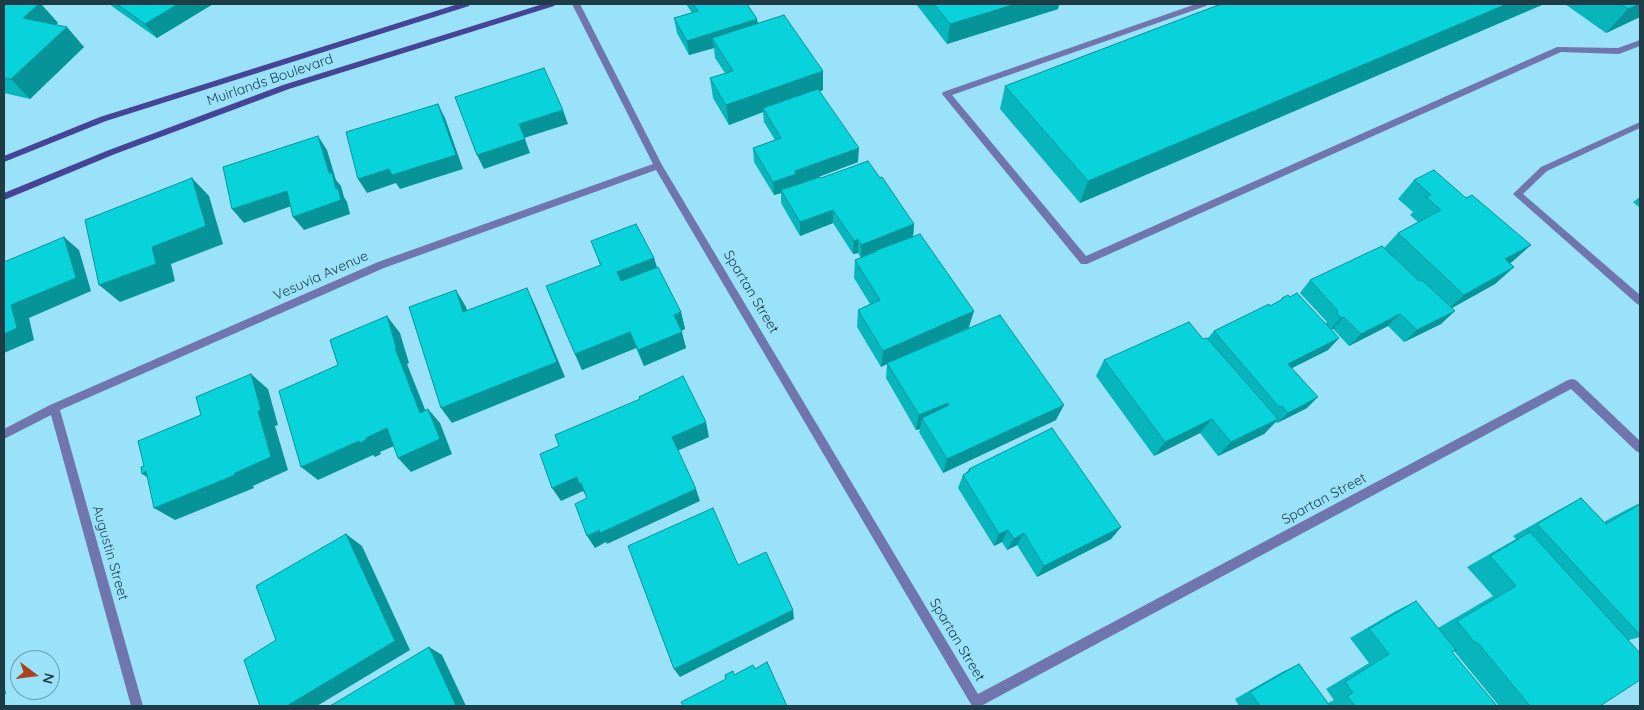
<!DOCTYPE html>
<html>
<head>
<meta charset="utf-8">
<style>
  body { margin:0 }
  #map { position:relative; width:1644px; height:710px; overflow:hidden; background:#99e2f9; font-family:Quicksand,sans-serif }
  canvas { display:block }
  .frame { position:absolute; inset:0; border:5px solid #1e3c46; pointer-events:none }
  .north { position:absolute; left:10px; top:650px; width:50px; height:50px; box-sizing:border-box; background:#99e2f9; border:1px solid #68a0b1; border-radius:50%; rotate:105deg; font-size:14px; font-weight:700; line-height:20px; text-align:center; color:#1e3c46 }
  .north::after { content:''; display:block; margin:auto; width:18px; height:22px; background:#a9431b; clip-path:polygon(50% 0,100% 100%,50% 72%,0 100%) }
</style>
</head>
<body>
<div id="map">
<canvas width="1644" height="710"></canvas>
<div class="frame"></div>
<div class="north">N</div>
</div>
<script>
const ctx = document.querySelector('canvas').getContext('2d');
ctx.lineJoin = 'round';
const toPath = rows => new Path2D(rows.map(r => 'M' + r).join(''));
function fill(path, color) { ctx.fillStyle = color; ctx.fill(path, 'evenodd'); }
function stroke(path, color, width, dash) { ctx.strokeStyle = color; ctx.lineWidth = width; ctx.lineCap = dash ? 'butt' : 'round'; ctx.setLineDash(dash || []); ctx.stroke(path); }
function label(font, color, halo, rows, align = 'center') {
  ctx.font = font + ' Quicksand,sans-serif'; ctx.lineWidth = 4; ctx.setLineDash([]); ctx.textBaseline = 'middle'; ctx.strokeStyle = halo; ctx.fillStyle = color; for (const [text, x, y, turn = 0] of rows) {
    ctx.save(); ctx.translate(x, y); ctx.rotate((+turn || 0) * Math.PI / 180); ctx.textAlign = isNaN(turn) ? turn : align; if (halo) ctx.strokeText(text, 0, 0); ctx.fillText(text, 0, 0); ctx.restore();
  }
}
fill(toPath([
  [1196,4,1207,4,1206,6,952,95,1086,256,1557,47,1618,48,1640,40,1640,46,1619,54,1561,52,1087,264,1081,264,942,94,943,92,1196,4],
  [1640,122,1640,128,1547,171,1523,194,1640,295,1640,305,1637,304,1513,194,1541,167,1640,122]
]), '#7075ae');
fill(toPath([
  [572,4,580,4,662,165,978,694,1568,380,1572,379,1576,380,1640,441,1640,453,1636,451,1571,389,981,706,972,706,656,170,384,268,60,410,143,706,131,706,51,415,4,439,4,429,50,405,378,262,653,164,572,4]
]), '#7075ae');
fill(toPath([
  [458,4,470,4,469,6,106,121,4,162,4,156,100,117,458,4],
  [543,4,555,4,554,6,289,89,115,154,4,200,4,193,109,150,283,85,543,4]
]), '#454496');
fill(toPath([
  [4,4,41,4,58,23,55,25,84,47,30,99,4,93],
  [110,4,213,4,157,38,113,7],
  [686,4,747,4,757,19,758,23,823,90,820,91,858,162,805,182,821,178,880,178,914,224,913,236,969,327,1056,420,943,473,919,432,920,429,916,430,886,378,887,364,881,367,857,327,858,310,870,304,854,278,855,260,861,258,858,253,853,254,833,223,800,236,781,203,781,193,774,195,754,162,753,148,775,140,764,122,763,112,729,125,713,98,710,78,725,73,715,58,714,48,689,55,677,33,674,18,692,13],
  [916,4,1059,4,1058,9,947,44],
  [1221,4,1544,4,1080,203,1000,109,1005,86],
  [1565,4,1640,4,1640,17,1606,33],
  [1414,180,1466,198,1531,245,1510,263,1514,267,1495,284,1451,308,1441,324,1404,342,1388,326,1349,346,1333,329,1331,329,1339,338,1328,350,1292,368,1307,408,1277,423,1276,422,1264,434,1218,456,1200,433,1154,456,1096,376,1104,360,1208,338,1214,331,1270,306,1279,302,1282,298,1290,297,1326,323,1327,322,1300,293,1310,280,1384,248,1398,233,1418,222,1410,215,1413,212,1398,199],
  [1640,197,1640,208,1633,202],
  [591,241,654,258,657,267,681,312,685,329,681,331,686,348,644,366,636,348,582,370,575,354,600,265],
  [969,469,1121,527,1111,539,1037,577,1017,545,1007,550,1002,542,994,546,958,488,963,475,967,472],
  [1581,498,1604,522,1624,511,1640,503,1640,637,1629,640,1600,706,1499,706,1454,651,1452,652,1497,706,1330,706,1328,703,1334,700,1326,689,1369,663,1350,638,1396,611,1416,601,1438,628,1493,596,1467,567,1516,539,1513,536,1557,511],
  [1299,664,1330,706,1239,706,1235,699,1282,672]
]), '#07b5bc');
fill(toPath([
  [39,4,41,4,58,23,41,38,23,18],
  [178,4,213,4,157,38,145,24],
  [1016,4,1059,4,1058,9,947,44,950,24],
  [1507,4,1544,4,1080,203,1088,181],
  [1640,4,1640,17,1606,33,1628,9],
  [757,19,758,34,712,38,714,48,689,55,687,41],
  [67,27,84,47,30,99,11,79],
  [823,71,823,90,765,112,763,108,763,112,729,125,726,105],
  [438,104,445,118,463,169,400,189,396,183,367,193,358,179],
  [563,110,568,124,524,138,519,124],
  [318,136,327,150,336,180,341,186,344,197,347,202,350,214,304,230,293,217,336,189,329,173],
  [525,139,530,153,484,169,477,155],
  [859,148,858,162,797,185,781,190,781,193,774,195,773,182,795,171],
  [192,178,209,196,223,244,171,264,175,281,120,302,99,285,152,247],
  [287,191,297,204,244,223,232,209],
  [833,210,833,223,800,236,800,222],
  [914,224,913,237,877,250,876,251,861,258,861,245],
  [64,237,79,250,91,291,29,318,34,340,4,353,4,334,11,305],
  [858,239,858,253,853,254,854,241],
  [1531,245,1512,262,1486,276,1505,259],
  [654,258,659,276,623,290,617,272],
  [1514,267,1495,284,1445,312,1464,295],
  [527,288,535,305,565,377,452,423,441,408],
  [456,290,466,307,474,329,463,312],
  [974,311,969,327,887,363,887,364,881,367,883,351],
  [1455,311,1441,324,1404,342,1417,330],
  [681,312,685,329,678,332,674,315],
  [1400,314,1388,326,1349,346,1361,334],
  [387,316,400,333,409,363,407,364,432,427,420,413,395,348],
  [1344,317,1333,329,1330,330,1341,318],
  [630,332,636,348,582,370,575,354],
  [682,332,686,348,644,366,638,350],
  [1339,338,1328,350,1278,375,1288,364],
  [251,374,268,389,278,425,275,426,288,470,253,486,254,488,175,520,154,508,235,473],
  [1318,397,1307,408,1277,423,1288,413],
  [948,403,944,418,922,418,920,429,916,430,919,415],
  [1064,405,1056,420,943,473,947,459],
  [428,409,440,423,452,454,411,472,398,458],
  [1212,419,1200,433,1154,456,1165,442],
  [1278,419,1264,434,1218,456,1231,442],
  [706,422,709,437,677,451,672,437],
  [387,428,401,443,380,452,381,454,375,457,373,455,318,480,301,467],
  [146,471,164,487,142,474],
  [577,477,581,483,587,497,583,491,561,501,552,488],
  [696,489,700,501,607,544,606,542,595,548,587,536],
  [1121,527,1111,539,1037,577,1044,566],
  [1008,530,1002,542,994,546,999,534],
  [1024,533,1017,545,1007,550,1014,539],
  [346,534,362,546,410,650,317,706,287,706],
  [793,610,794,619,680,677,674,669],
  [429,647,442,655,466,706,456,706],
  [4,683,6,694,4,695]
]), '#069499');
const building = toPath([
  [4,4,39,4,23,18,67,27,11,79,4,78,4,4],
  [117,4,178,4,145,24,117,4],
  [693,4,747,4,757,19,687,41,674,18,698,11,693,4],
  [934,4,1016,4,950,24,934,4],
  [1221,4,1507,4,1088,181,1005,86,1221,4],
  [1621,4,1640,4,1628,9,1621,4],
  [784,15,823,71,726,105,710,78,733,71,712,38,784,15],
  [544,68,563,110,519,124,525,139,477,155,455,97,544,68],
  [818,89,859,148,795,171,796,174,773,182,753,148,781,138,763,108,818,89],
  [438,104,456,155,392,175,389,169,358,179,346,132,438,104],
  [318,136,329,173,332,173,336,189,338,188,341,200,293,217,287,191,232,209,223,167,318,136],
  [868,161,880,178,882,177,914,224,861,245,858,239,854,241,833,210,800,222,781,190,820,177,821,178,868,161],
  [1434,170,1466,198,1472,195,1531,245,1505,259,1514,267,1464,295,1398,233,1441,210,1426,197,1431,195,1414,180,1434,170],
  [192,178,206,226,152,247,156,264,99,285,85,220,192,178],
  [636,224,654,258,617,272,621,281,658,267,681,312,674,315,682,332,638,350,630,332,575,354,546,286,601,265,591,241,636,224],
  [920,234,974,311,883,351,858,310,880,300,855,260,877,251,877,250,920,234],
  [64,237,76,278,11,305,17,328,4,334,4,262,64,237],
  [1382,246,1419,281,1422,280,1455,311,1417,330,1400,314,1361,334,1344,317,1341,318,1336,312,1338,311,1310,280,1382,246],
  [527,288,557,362,441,408,409,307,456,290,463,312,527,288],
  [1297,293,1339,338,1288,364,1318,397,1288,413,1282,406,1279,407,1214,331,1269,304,1270,306,1283,299,1282,298,1288,295,1290,297,1297,293],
  [1000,315,1064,405,947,459,922,418,949,405,948,403,919,415,887,363,1000,315],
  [387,316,396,347,395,348,420,413,428,409,440,439,398,458,387,428,366,438,366,440,360,443,359,441,301,467,279,391,338,365,330,340,387,316],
  [1189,322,1203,339,1207,338,1278,419,1231,442,1212,419,1165,442,1104,360,1189,322],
  [251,374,261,410,258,411,271,457,235,473,235,475,154,508,146,471,142,474,141,467,144,466,138,441,201,415,196,397,251,374],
  [683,376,706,422,672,437,696,489,600,533,599,530,587,536,575,504,587,498,581,483,579,484,577,477,552,488,540,454,559,446,555,435,640,399,639,397,683,376],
  [1052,428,1121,527,1044,566,1024,533,1014,539,1008,530,999,534,963,475,970,471,969,469,1052,428],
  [1581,498,1606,524,1640,504,1640,635,1537,524,1581,498],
  [713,508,738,565,766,552,793,610,674,669,628,546,713,508],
  [1530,532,1640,653,1640,680,1600,706,1530,706,1477,642,1475,643,1457,621,1516,586,1490,556,1530,532],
  [346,534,395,641,287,706,260,706,244,660,276,640,256,586,346,534],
  [1416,601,1456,650,1452,652,1497,706,1355,706,1347,696,1353,693,1345,682,1389,654,1369,629,1416,601],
  [429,647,456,706,330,706,429,647],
  [767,662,787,706,683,706,681,702,726,679,725,675,733,671,734,675,753,665,755,669,767,662],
  [1299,664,1330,706,1260,706,1250,692,1299,664]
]);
fill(building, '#08d3db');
stroke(building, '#069499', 1);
label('14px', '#1e3c46', '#99e2f9', [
  ["Muirlands Boulevard",270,80,-19],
  ["Vesuvia Avenue",321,276,-24],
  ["Spartan Street",751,292,59],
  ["Spartan Street",1324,499,-28],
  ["Augustin Street",110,553,74],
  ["Spartan Street",957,640,59]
]);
</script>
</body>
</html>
